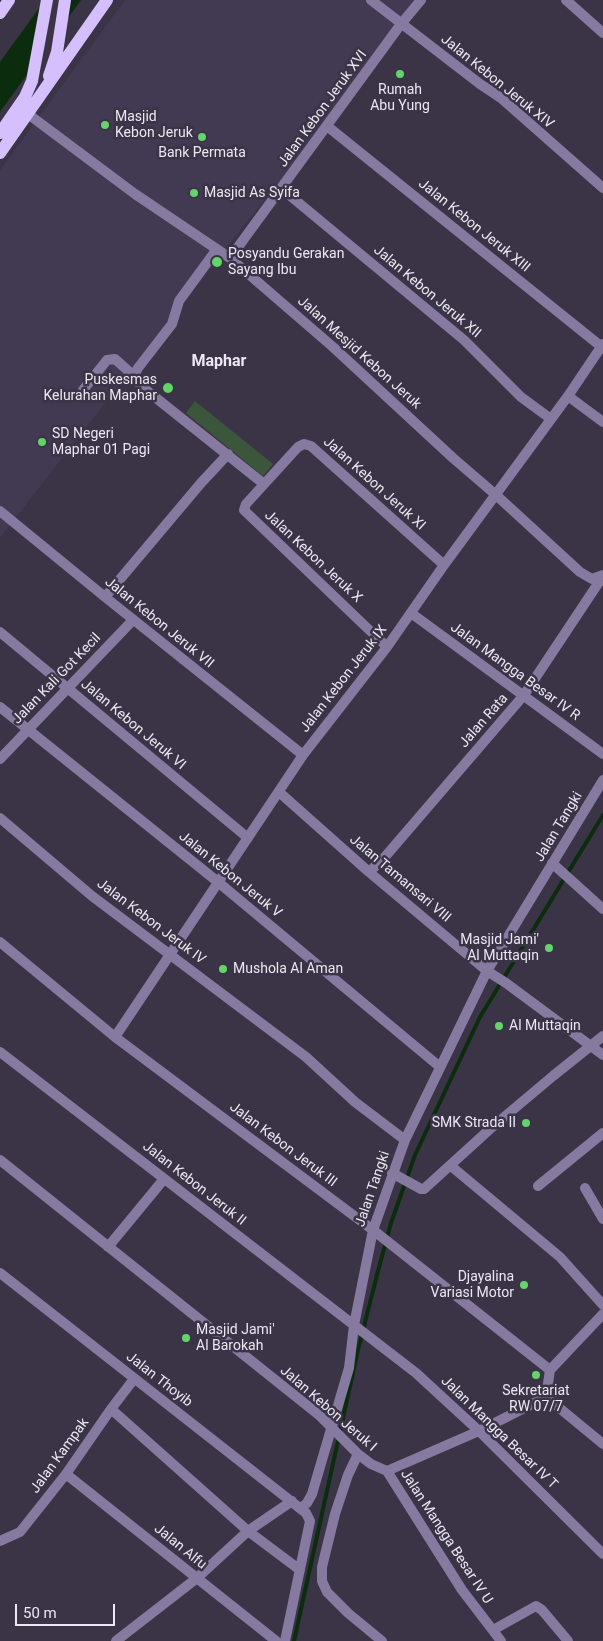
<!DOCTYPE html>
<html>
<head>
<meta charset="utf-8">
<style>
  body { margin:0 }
  #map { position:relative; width:603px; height:1641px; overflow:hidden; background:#3a3446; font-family:Roboto,sans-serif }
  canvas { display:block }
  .scale { position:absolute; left:15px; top:1604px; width:100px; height:22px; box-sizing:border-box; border:2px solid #ebe7f3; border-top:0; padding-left:6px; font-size:15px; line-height:18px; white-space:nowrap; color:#ebe7f3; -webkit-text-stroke:4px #3a3446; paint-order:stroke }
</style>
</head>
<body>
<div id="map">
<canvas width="603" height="1641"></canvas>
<div class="scale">50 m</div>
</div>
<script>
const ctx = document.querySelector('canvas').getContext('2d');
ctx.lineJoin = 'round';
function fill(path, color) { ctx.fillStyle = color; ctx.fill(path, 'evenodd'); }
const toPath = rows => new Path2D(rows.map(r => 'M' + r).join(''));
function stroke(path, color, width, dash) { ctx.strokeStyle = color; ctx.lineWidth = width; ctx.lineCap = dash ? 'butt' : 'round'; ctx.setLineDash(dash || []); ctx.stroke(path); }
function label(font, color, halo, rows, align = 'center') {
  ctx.font = font + ' Roboto,sans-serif'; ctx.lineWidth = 5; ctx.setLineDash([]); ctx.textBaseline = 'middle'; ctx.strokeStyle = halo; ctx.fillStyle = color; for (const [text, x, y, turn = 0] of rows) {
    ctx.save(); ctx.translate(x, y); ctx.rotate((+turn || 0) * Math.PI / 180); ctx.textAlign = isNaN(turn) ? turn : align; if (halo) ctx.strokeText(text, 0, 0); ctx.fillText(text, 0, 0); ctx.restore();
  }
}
fill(toPath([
  [125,0,426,0,218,258,0,538,0,170]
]), '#423952');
fill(toPath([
  [195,401,273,464,263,476,186,413]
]), '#3b563b');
fill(toPath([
  [45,0,81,0,0,112,0,62]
]), '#0b2d0e');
fill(toPath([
  [42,0,66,0,62,29,31,73]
]), '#3a3446');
stroke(toPath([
  [294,1641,358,1350,377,1275,391,1223,415,1155,480,1017,603,815]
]), '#0b2d0e', 4);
stroke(toPath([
  [371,0,480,84,501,98,603,188],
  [566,0,603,33],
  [28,114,135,194,230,258,333,347,453,458,496,495,580,572,592,579,603,575],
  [327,126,603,348],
  [282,189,464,340,521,397,551,419],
  [230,258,401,24,421,0],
  [134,376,138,368,172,324,179,301,217,249],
  [83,390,107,360,115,359,134,376,141,386,264,484],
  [568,396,603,422],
  [0,511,105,597,303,755],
  [105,597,201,483,228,454],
  [411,613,603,754],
  [0,632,248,838],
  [387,647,247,513,244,510,246,504,298,447,304,444,311,446,444,565],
  [0,707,218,882,440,1067],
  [0,759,133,620],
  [279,792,369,872,487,971,506,983,603,1055],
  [0,818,92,896,306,1057,355,1102,405,1140],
  [552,863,603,909],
  [369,872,384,858,524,695,603,576],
  [0,942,115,1037,373,1230,550,1370],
  [115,1037,303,755,387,647,444,565,568,396,603,344],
  [0,1052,416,1373,479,1431,603,1554],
  [0,1160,319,1415,358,1454,371,1464,387,1471,479,1431,546,1397],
  [451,1166,560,1257,603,1305],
  [392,1173,421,1189,424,1189,490,1129,553,1076,603,1036],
  [538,1186,603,1133],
  [585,1188,603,1219],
  [108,1247,164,1179],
  [0,1273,306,1513,310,1521,285,1641],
  [550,1370,603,1314],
  [546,1397,603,1444],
  [546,1397,550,1370],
  [111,1409,248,1531,300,1570],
  [358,1454,348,1475,335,1514,322,1567,322,1581,327,1592,348,1613,382,1641],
  [387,1471,462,1590,501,1641],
  [66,1474,276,1641],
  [301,1508,307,1503,312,1494,349,1368,354,1325,373,1230,405,1140,487,971,603,780],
  [0,1541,20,1532,66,1474,111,1409,134,1379],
  [493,1630,536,1606,542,1610,568,1641],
  [116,1641,197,1578,248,1531,292,1501]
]), '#877aa0', 10);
stroke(toPath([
  [0,13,9,0],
  [49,76,57,52,65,0],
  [0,133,25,97,32,81,47,0],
  [0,153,107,0]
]), '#d5bffc', 12);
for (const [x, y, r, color] of [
  [400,74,5,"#63d469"],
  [105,125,5,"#63d469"],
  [202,137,5,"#63d469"],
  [194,193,5,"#63d469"],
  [217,262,6,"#63d469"],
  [168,388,6,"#63d469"],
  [42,442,5,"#63d469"],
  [549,948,5,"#63d469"],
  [223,969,5,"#63d469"],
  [499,1026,5,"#63d469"],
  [526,1123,5,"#63d469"],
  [524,1285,5,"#63d469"],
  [186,1338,5,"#63d469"],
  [536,1375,5,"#63d469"]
]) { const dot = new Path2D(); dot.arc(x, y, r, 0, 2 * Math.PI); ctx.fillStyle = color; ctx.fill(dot); stroke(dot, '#3a3446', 2); }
label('14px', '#ebe7f3', '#3a3446', [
  ["Jalan Kebon Jeruk XIV",497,82,39],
  ["Jalan Kebon Jeruk XVI",323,109,-54],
  ["Jalan Kebon Jeruk XIII",474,226,39],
  ["Jalan Kebon Jeruk XII",427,292,40],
  ["Jalan Mesjid Kebon Jeruk",359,353,42],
  ["Jalan Kebon Jeruk XI",374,484,42],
  ["Jalan Kebon Jeruk X",313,557,43],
  ["Jalan Kebon Jeruk VII",159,623,39],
  ["Jalan Mangga Besar IV R",515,672,36],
  ["Jalan Kali Got Kecil",57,679,-46],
  ["Jalan Kebon Jeruk IX",344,679,-52],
  ["Jalan Rata",484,721,-49],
  ["Jalan Kebon Jeruk VI",133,725,40],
  ["Jalan Tangki",559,827,-59],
  ["Jalan Kebon Jeruk V",230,875,39],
  ["Jalan Tamansari VIII",400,879,40],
  ["Jalan Kebon Jeruk IV",151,922,37],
  ["Jalan Kebon Jeruk III",283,1145,37],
  ["Jalan Kebon Jeruk II",194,1184,38],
  ["Jalan Tangki",373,1189,-71],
  ["Jalan Thoyib",159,1380,38],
  ["Jalan Kebon Jeruk I",328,1409,41],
  ["Jalan Mangga Besar IV T",499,1433,44],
  ["Jalan Kampak",60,1456,-54],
  ["Jalan Mangga Besar IV U",446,1537,57],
  ["Jalan Alfu",180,1547,39]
]);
label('14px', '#ebe7f3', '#3a3446', [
  ["Rumah",400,90,"center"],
  ["Abu Yung",400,106,"center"],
  ["Masjid",115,117],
  ["Kebon Jeruk",115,133],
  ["Bank Permata",202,153,"center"],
  ["Masjid As Syifa",204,193],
  ["Posyandu Gerakan",228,254],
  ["Sayang Ibu",228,270],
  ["Puskesmas",157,380,"right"],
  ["Kelurahan Maphar",157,396,"right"],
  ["SD Negeri",52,434],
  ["Maphar 01 Pagi",52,450],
  ["Masjid Jami'",539,940,"right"],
  ["Al Muttaqin",539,956,"right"],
  ["Mushola Al Aman",233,969],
  ["Al Muttaqin",509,1026],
  ["SMK Strada II",516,1123,"right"],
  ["Djayalina",514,1277,"right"],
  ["Variasi Motor",514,1293,"right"],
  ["Masjid Jami'",196,1330],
  ["Al Barokah",196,1346],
  ["Sekretariat",536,1391,"center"],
  ["RW 07/7",536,1407,"center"]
], 'left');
label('bold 16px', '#ebe7f3', '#3a3446', [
  ["Maphar",219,362]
]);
</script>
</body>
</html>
